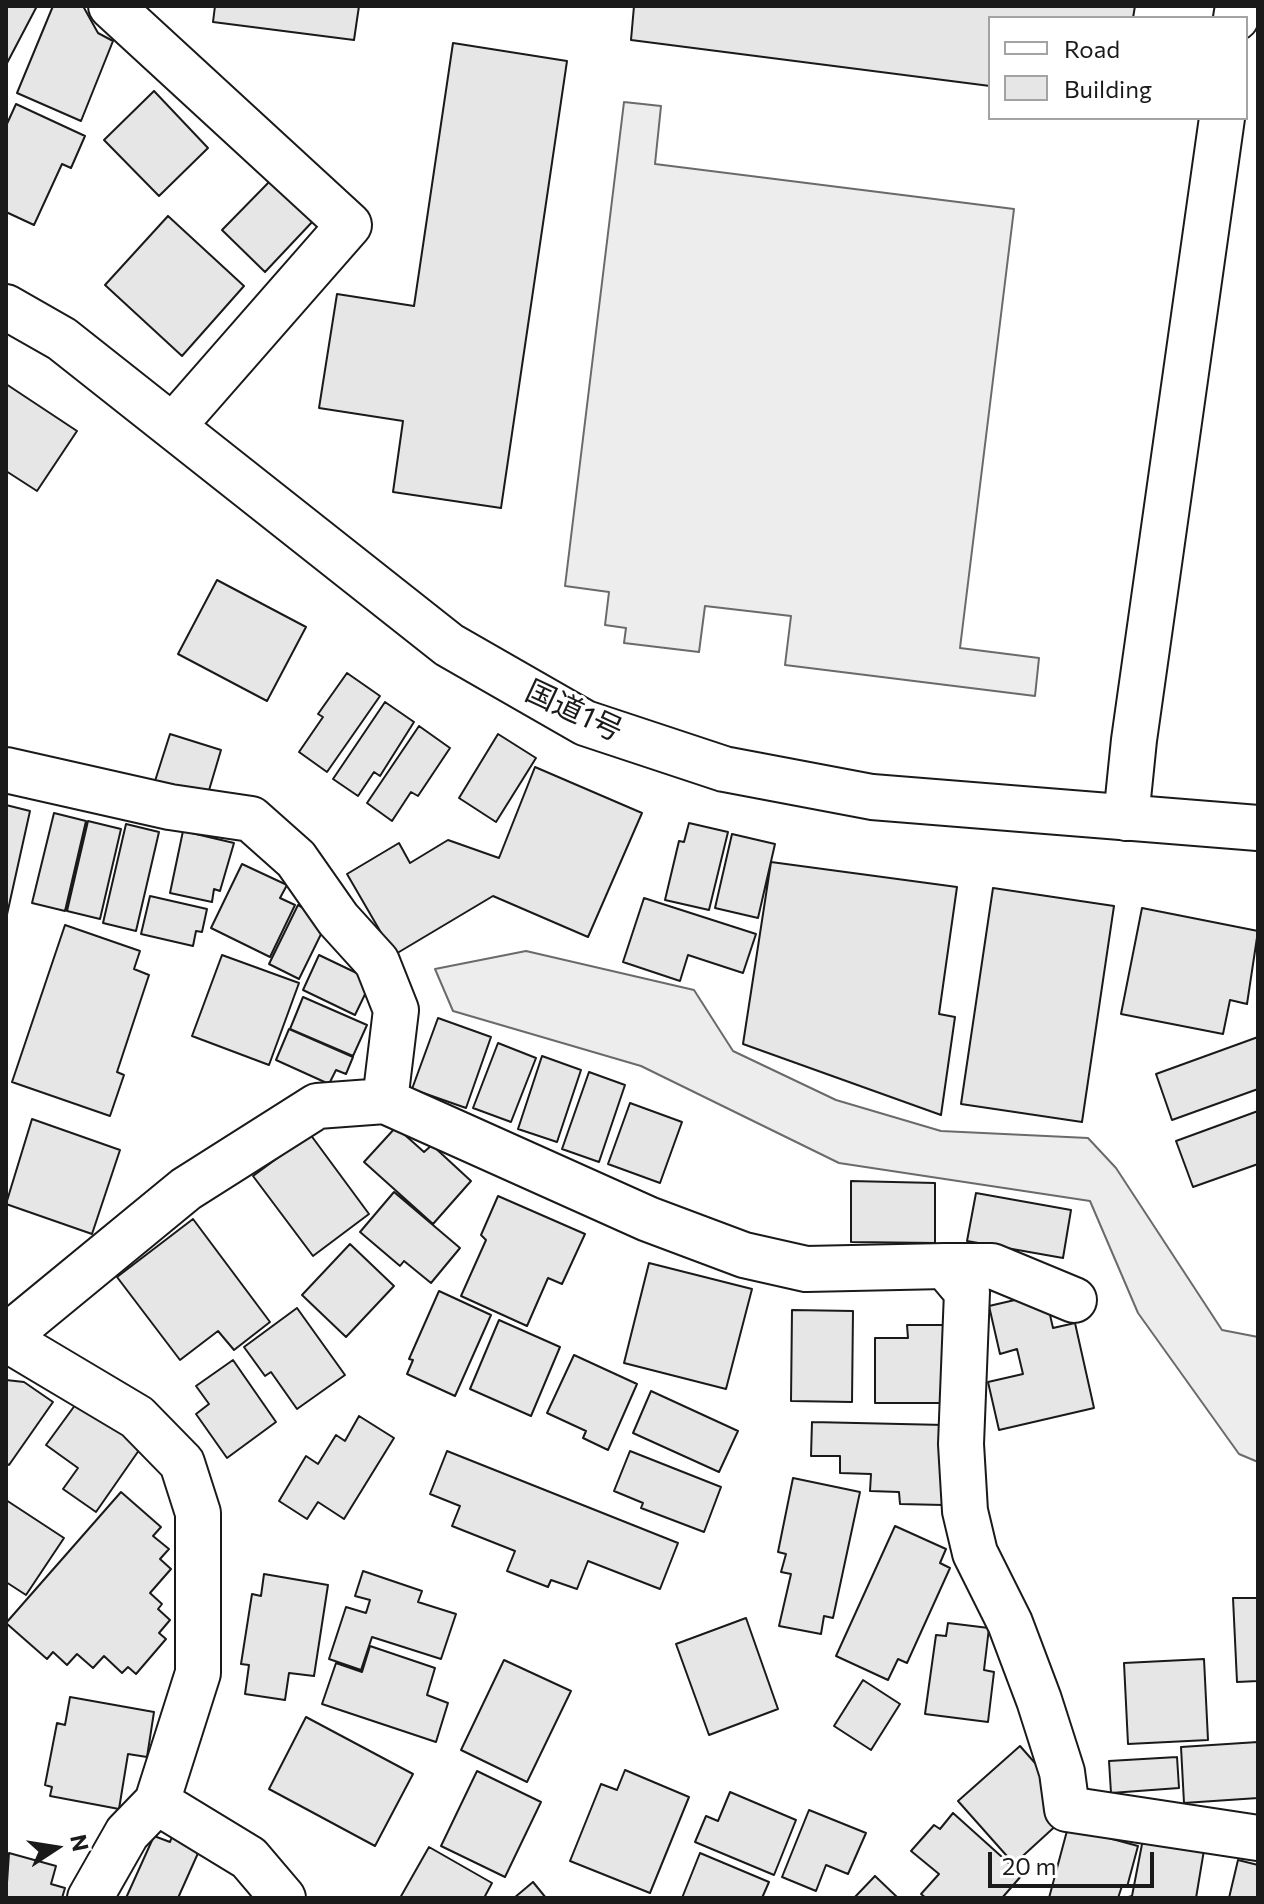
<!DOCTYPE html>
<html>
<head>
<meta charset="utf-8">
<style>
  body { margin:0 }
  #map { position:relative; width:1264px; height:1904px; overflow:hidden; background:#fff; font-family:Commissioner,sans-serif }
  canvas { display:block }
  .frame { position:absolute; inset:0; border:8px solid #1a1a1a; pointer-events:none }
  .legend { position:absolute; left:988px; top:16px; width:260px; height:104px; box-sizing:border-box; background:#fff; border:2px solid #a3a3a3; margin:0; padding:10px 14px; list-style:none; font-size:24px; color:#1a1a1a }
  .legend li { display:flex; align-items:center; gap:16px; height:40px }
  .legend b { width:40px; border:2px solid #a3a3a3 }
  .north { position:absolute; left:16px; top:1808px; width:80px; height:80px; -webkit-text-stroke:6px #fff; paint-order:stroke; rotate:78deg; font-size:22px; font-weight:700; line-height:32px; text-align:center; color:#1a1a1a }
  .north::after { content:''; display:block; margin:auto; width:28px; height:36px; background:#1a1a1a; clip-path:polygon(50% 0,100% 100%,50% 72%,0 100%) }
  .scale { position:absolute; left:988px; top:1852px; width:166px; height:36px; box-sizing:border-box; border:4px solid #1a1a1a; border-top:0; padding-left:10px; font-size:24px; line-height:28px; white-space:nowrap; color:#1a1a1a; -webkit-text-stroke:6px #fff; paint-order:stroke }
</style>
</head>
<body>
<div id="map">
<canvas width="1264" height="1904"></canvas>
<div class="frame"></div>
<ul class="legend">
<li><b style="height:10px;background:#fff"></b>Road</li>
<li><b style="height:22px;background:#e6e6e6"></b>Building</li>
</ul>
<div class="north">N</div>
<div class="scale">20 m</div>
</div>
<script>
const ctx = document.querySelector('canvas').getContext('2d');
ctx.lineJoin = 'round';
function fill(path, color) { ctx.fillStyle = color; ctx.fill(path, 'evenodd'); }
const toPath = rows => new Path2D(rows.map(r => 'M' + r).join(''));
function stroke(path, color, width, dash) { ctx.strokeStyle = color; ctx.lineWidth = width; ctx.lineCap = dash ? 'butt' : 'round'; ctx.setLineDash(dash || []); ctx.stroke(path); }
function label(font, color, halo, rows, align = 'center') {
  ctx.font = font + ' Commissioner,"Noto Sans JP",sans-serif'; ctx.lineWidth = 6; ctx.setLineDash([]); ctx.textBaseline = 'middle'; ctx.strokeStyle = halo; ctx.fillStyle = color; for (const [text, x, y, turn = 0] of rows) {
    ctx.save(); ctx.translate(x, y); ctx.rotate((+turn || 0) * Math.PI / 180); ctx.textAlign = isNaN(turn) ? turn : align; if (halo) ctx.strokeText(text, 0, 0); ctx.fillText(text, 0, 0); ctx.restore();
  }
}
const built = toPath([
  [624,102,661,106,655,164,1014,209,960,648,1039,658,1035,696,785,665,791,616,705,606,699,652,624,643,626,628,605,625,609,592,565,586,624,102],
  [526,951,694,990,733,1051,836,1100,941,1131,1088,1138,1116,1168,1222,1330,1258,1337,1258,1462,1239,1454,1138,1313,1090,1201,839,1163,641,1066,453,1011,435,969,526,951]
]);
fill(built, '#ededed');
stroke(built, '#6a6a6a', 2);
const building = toPath([
  [6,6,37,6,6,65,6,6],
  [53,6,83,6,98,33,113,41,81,121,17,93,53,6],
  [215,6,359,6,354,40,213,22,215,6],
  [634,6,1135,6,1133,18,990,18,990,86,631,40,634,6],
  [453,43,567,61,501,508,393,492,403,421,319,408,337,294,414,306,453,43],
  [154,91,208,148,159,196,104,140,154,91],
  [16,104,85,136,71,168,62,164,34,225,6,212,6,126,16,104],
  [271,180,314,220,265,272,222,230,271,180],
  [168,216,244,286,182,356,105,285,168,216],
  [6,384,77,431,37,491,6,471,6,384],
  [217,580,306,627,267,701,178,654,217,580],
  [347,673,380,696,327,772,299,752,323,717,318,714,347,673],
  [385,702,414,722,380,776,374,772,358,796,333,779,385,702],
  [419,726,450,748,418,796,411,792,392,821,367,803,419,726],
  [170,734,221,750,207,797,155,781,170,734],
  [498,734,536,758,496,822,459,798,498,734],
  [535,767,642,813,588,937,493,896,394,955,347,874,399,843,410,863,448,840,499,858,535,767],
  [6,805,30,811,6,919,6,805],
  [54,813,86,821,65,911,32,903,54,813],
  [88,821,121,829,100,919,67,911,88,821],
  [689,823,728,832,709,910,665,900,679,841,684,842,689,823],
  [126,824,159,832,136,931,103,923,126,824],
  [183,831,234,843,220,891,214,889,212,902,170,893,183,831],
  [732,834,775,844,758,918,715,908,732,834],
  [771,862,957,887,939,1014,955,1017,941,1115,743,1044,771,862],
  [242,864,287,885,280,898,295,905,270,957,211,928,242,864],
  [993,888,1114,906,1082,1122,961,1104,993,888],
  [150,896,207,909,202,932,196,931,193,946,141,934,150,896],
  [644,898,756,934,743,973,688,955,680,981,623,962,644,898],
  [298,905,315,914,325,926,299,979,269,964,298,905],
  [1142,908,1258,931,1247,1004,1230,1000,1223,1034,1121,1014,1142,908],
  [65,925,140,951,134,969,149,975,117,1072,124,1075,110,1116,12,1082,65,925],
  [222,955,299,983,269,1065,192,1036,222,955],
  [319,955,365,977,369,986,355,1015,303,990,319,955],
  [303,997,367,1025,353,1056,290,1029,303,997],
  [438,1018,491,1037,466,1108,412,1089,438,1018],
  [289,1029,353,1057,346,1074,336,1070,329,1084,276,1060,289,1029],
  [1258,1037,1258,1089,1172,1120,1156,1074,1258,1037],
  [498,1043,536,1058,511,1122,473,1108,498,1043],
  [542,1056,581,1070,557,1142,518,1129,542,1056],
  [589,1072,625,1085,599,1162,562,1149,589,1072],
  [630,1103,682,1122,660,1183,608,1164,630,1103],
  [1258,1111,1258,1164,1193,1187,1176,1141,1258,1111],
  [32,1119,120,1150,92,1234,6,1204,32,1119],
  [396,1127,424,1152,432,1145,471,1181,433,1224,364,1162,396,1127],
  [310,1134,369,1214,313,1256,253,1176,310,1134],
  [851,1181,935,1183,935,1243,851,1242,851,1181],
  [394,1192,460,1248,431,1283,404,1261,400,1266,360,1232,394,1192],
  [976,1193,1071,1210,1063,1258,967,1241,976,1193],
  [498,1196,585,1234,562,1284,548,1278,527,1326,461,1296,486,1240,481,1235,498,1196],
  [193,1219,270,1322,234,1350,218,1331,180,1360,117,1277,193,1219],
  [350,1244,394,1286,346,1337,302,1295,350,1244],
  [649,1263,752,1289,726,1389,624,1363,649,1263],
  [439,1291,491,1315,455,1396,407,1374,413,1360,409,1359,439,1291],
  [1045,1293,1053,1328,1075,1323,1094,1408,999,1430,988,1382,1023,1374,1017,1349,1000,1354,989,1306,1045,1293],
  [297,1308,345,1375,297,1409,271,1372,265,1376,244,1347,297,1308],
  [792,1310,853,1311,852,1402,791,1401,792,1310],
  [499,1320,560,1347,531,1416,470,1389,499,1320],
  [907,1325,945,1325,945,1403,875,1403,875,1338,908,1338,907,1325],
  [574,1355,637,1384,608,1450,583,1438,586,1431,547,1413,574,1355],
  [233,1360,276,1422,227,1458,196,1414,209,1404,196,1386,233,1360],
  [6,1380,24,1382,53,1402,9,1465,6,1463,6,1380],
  [651,1391,738,1431,719,1472,633,1433,651,1391],
  [81,1397,144,1443,96,1512,63,1489,78,1468,46,1445,81,1397],
  [359,1416,394,1438,344,1519,318,1502,307,1519,279,1501,306,1456,318,1464,336,1435,345,1441,359,1416],
  [812,1422,945,1425,943,1505,900,1504,899,1492,870,1491,871,1474,840,1473,840,1456,811,1456,812,1422],
  [447,1451,678,1543,660,1589,588,1561,577,1589,551,1580,548,1587,507,1571,515,1551,452,1526,460,1506,430,1494,447,1451],
  [630,1451,721,1487,704,1532,641,1508,643,1503,614,1491,630,1451],
  [793,1478,860,1492,833,1618,824,1616,821,1634,779,1626,791,1574,781,1572,786,1554,778,1552,793,1478],
  [121,1492,161,1527,153,1536,169,1549,160,1559,171,1569,150,1593,162,1604,158,1609,170,1620,159,1633,166,1639,136,1674,128,1667,122,1673,104,1656,93,1668,77,1654,67,1665,53,1652,47,1659,6,1623,121,1492],
  [6,1500,64,1538,26,1595,6,1582,6,1500],
  [895,1526,946,1549,940,1563,950,1568,907,1663,898,1659,888,1680,836,1656,895,1526],
  [363,1571,422,1591,418,1602,456,1614,441,1659,372,1637,361,1670,329,1659,346,1607,366,1613,370,1600,355,1596,363,1571],
  [264,1574,328,1585,314,1676,289,1673,285,1700,245,1694,249,1665,241,1664,252,1594,261,1596,264,1574],
  [1233,1598,1258,1598,1258,1681,1237,1682,1233,1598],
  [746,1618,778,1709,709,1735,676,1644,746,1618],
  [948,1623,989,1628,984,1670,994,1672,988,1722,925,1714,936,1635,946,1636,948,1623],
  [370,1646,435,1668,427,1695,448,1703,436,1742,322,1704,336,1663,362,1672,370,1646],
  [1204,1659,1208,1740,1128,1744,1124,1663,1204,1659],
  [504,1660,571,1691,527,1782,461,1750,504,1660],
  [863,1680,900,1704,871,1750,834,1726,863,1680],
  [70,1697,154,1712,147,1757,128,1754,119,1809,50,1796,52,1787,45,1785,57,1723,65,1725,70,1697],
  [306,1717,413,1774,375,1846,269,1789,306,1717],
  [1258,1742,1258,1798,1184,1803,1181,1747,1258,1742],
  [1020,1746,1050,1780,1061,1821,1014,1864,958,1801,1020,1746],
  [1177,1757,1179,1788,1111,1793,1109,1761,1177,1757],
  [625,1770,689,1797,650,1893,570,1861,601,1784,617,1790,625,1770],
  [477,1771,541,1802,505,1877,441,1846,477,1771],
  [730,1792,796,1820,774,1875,695,1842,706,1816,718,1821,730,1792],
  [809,1810,866,1833,848,1874,826,1865,816,1891,782,1877,809,1810],
  [953,1813,1022,1875,1002,1898,926,1898,921,1894,939,1874,911,1851,934,1825,940,1829,953,1813],
  [1068,1827,1138,1846,1127,1887,1122,1886,1118,1898,1049,1898,1068,1827],
  [175,1829,203,1842,178,1898,126,1898,154,1836,170,1842,175,1829],
  [1143,1839,1204,1850,1196,1898,1125,1898,1132,1896,1143,1839],
  [429,1847,492,1883,484,1898,400,1898,429,1847],
  [9,1853,56,1866,51,1884,65,1888,62,1898,6,1898,9,1853],
  [700,1853,769,1882,762,1898,682,1898,700,1853],
  [1238,1860,1258,1865,1258,1898,1229,1898,1238,1860],
  [875,1876,898,1898,854,1898,875,1876],
  [533,1882,546,1898,514,1898,533,1882]
]);
fill(building, '#e6e6e6');
stroke(building, '#1a1a1a', 2);
const minor = toPath([
  [111,6,349,225,173,426],
  [1236,18,1238,6],
  [6,770,170,807,251,819,296,859,338,919,377,962,396,1010,385,1101],
  [1126,818,1134,740,1222,118],
  [945,1266,992,1266,1074,1300],
  [6,1337,186,1189,317,1106,385,1101,648,1219,744,1255,806,1269,945,1266,967,1292,961,1444,965,1511,975,1553,1010,1623,1039,1700,1062,1772,1067,1809,1258,1838],
  [6,1339,137,1417,182,1463,198,1513,198,1673,157,1802,127,1833,90,1898],
  [157,1802,249,1858,283,1898]
]);
const trunk = toPath([
  [6,307,62,339,449,645,585,723,724,769,872,797,1258,828]
]);
stroke(minor, '#1a1a1a', 48);
stroke(trunk, '#1a1a1a', 48);
stroke(minor, '#fff', 44);
stroke(trunk, '#fff', 44);
label('30px', '#1a1a1a', '#fff', [
  ["国道1号",574,711,25]
]);
</script>
</body>
</html>
